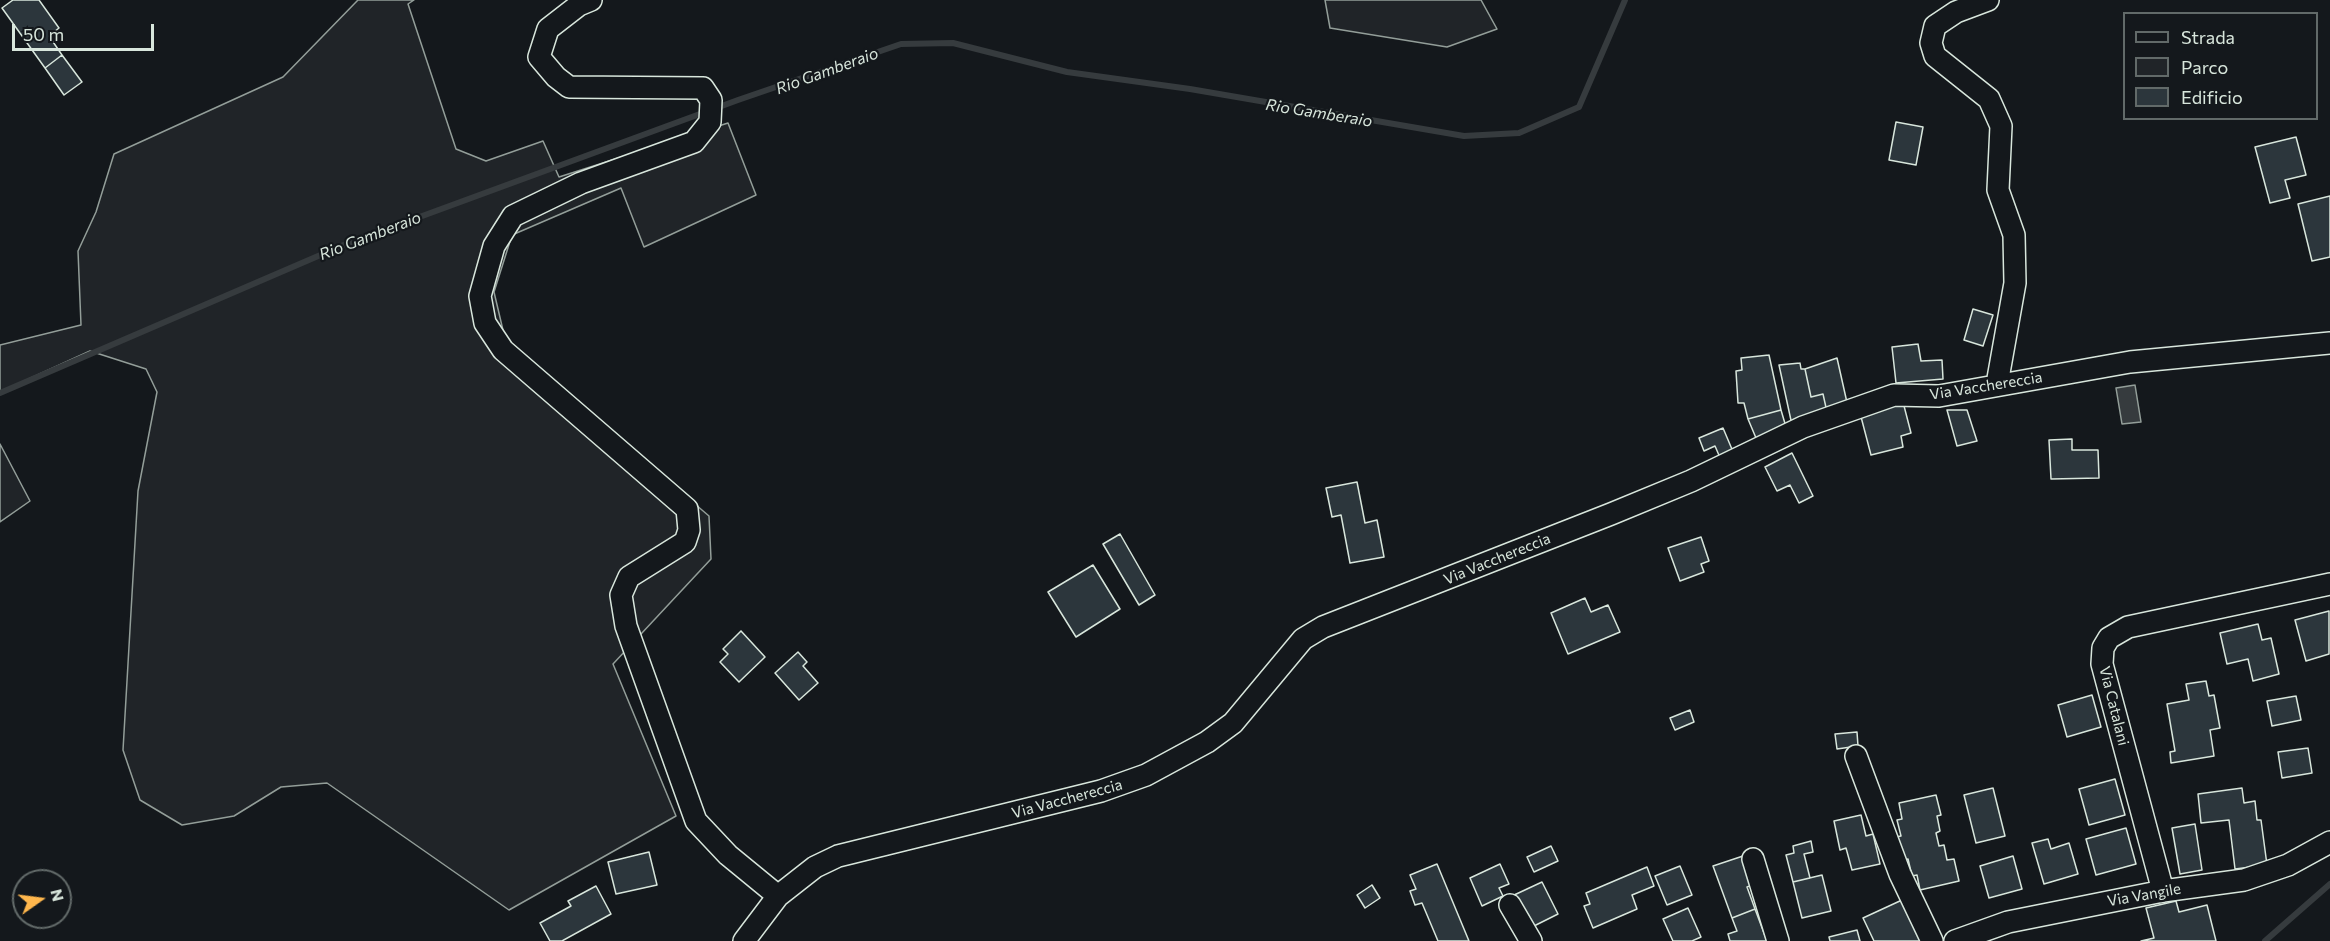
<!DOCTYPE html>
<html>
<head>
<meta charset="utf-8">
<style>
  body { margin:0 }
  #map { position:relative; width:2330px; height:941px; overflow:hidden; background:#14181c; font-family:Commissioner,sans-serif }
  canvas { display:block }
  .legend { position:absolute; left:2123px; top:12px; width:195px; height:108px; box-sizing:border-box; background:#14181c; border:2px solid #626a69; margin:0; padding:8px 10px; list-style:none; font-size:18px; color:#d8e6dc }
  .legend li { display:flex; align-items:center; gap:12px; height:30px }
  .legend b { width:30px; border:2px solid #626a69 }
  .north { position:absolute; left:12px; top:869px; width:60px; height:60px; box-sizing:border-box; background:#14181c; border:2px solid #626a69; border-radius:50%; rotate:76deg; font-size:16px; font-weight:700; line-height:24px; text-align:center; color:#d8e6dc }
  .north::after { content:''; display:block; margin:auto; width:21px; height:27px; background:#ffb74d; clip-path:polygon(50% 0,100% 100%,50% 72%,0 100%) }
  .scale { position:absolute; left:12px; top:24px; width:142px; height:27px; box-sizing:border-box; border:3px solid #d8e6dc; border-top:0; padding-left:8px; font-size:18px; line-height:21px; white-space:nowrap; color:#d8e6dc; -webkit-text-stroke:4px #14181c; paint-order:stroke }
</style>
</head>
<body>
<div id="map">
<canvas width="2330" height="941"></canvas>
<ul class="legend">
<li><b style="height:8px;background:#14181c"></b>Strada</li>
<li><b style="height:16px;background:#202428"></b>Parco</li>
<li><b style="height:16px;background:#2c363c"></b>Edificio</li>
</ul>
<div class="north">N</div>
<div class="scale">50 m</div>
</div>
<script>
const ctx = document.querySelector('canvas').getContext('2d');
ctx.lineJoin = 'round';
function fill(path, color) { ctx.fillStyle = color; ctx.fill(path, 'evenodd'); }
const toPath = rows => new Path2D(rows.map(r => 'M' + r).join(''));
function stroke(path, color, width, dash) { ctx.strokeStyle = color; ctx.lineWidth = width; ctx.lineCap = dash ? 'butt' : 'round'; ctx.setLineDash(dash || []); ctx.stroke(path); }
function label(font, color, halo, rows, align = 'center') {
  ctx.font = font + ' Commissioner,sans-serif'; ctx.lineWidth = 4.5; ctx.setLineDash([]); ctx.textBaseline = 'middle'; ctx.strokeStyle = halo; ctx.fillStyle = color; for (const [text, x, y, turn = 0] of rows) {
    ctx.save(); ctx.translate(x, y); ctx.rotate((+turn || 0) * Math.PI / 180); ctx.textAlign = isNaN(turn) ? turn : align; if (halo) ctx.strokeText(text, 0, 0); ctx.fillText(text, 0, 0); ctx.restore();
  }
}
const green = toPath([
  [358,0,414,0,408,4,456,149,486,161,543,141,559,177,728,123,756,195,644,247,621,188,512,235,494,292,506,343,709,516,711,559,613,664,676,816,509,910,327,783,281,787,234,816,182,825,140,800,123,750,138,491,157,392,146,369,90,351,0,392,0,345,81,325,78,251,96,212,114,154,283,77,358,0],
  [1325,0,1481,0,1497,29,1447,47,1330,28,1325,0],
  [0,444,30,501,0,522,0,444]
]);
fill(green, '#202428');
stroke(green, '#939e99', 1.5);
const water = toPath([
  [2135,385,2141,422,2122,424,2116,388,2135,385]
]);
fill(water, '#363b3e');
stroke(water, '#939e99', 1.5);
stroke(toPath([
  [0,393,346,244,738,100,901,44,953,43,1067,72,1190,89,1464,136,1519,133,1579,107,1625,0],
  [2265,941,2330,884]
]), '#363b3e', 6);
const building = toPath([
  [13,0,39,0,59,28,49,36,62,55,45,68,2,8,13,0],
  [62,55,82,82,64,95,45,68,62,55],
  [1896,122,1923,127,1916,165,1889,160,1896,122],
  [2296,137,2306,175,2285,180,2290,198,2270,203,2255,147,2296,137],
  [2330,196,2330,257,2312,261,2298,204,2330,196],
  [1973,309,1993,315,1983,346,1964,340,1973,309],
  [1918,344,1921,361,1942,360,1943,379,1896,383,1892,347,1918,344],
  [1769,355,1781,410,1748,419,1744,403,1738,403,1736,371,1742,370,1741,358,1769,355],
  [1837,358,1848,407,1827,412,1823,394,1811,397,1805,369,1837,358],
  [1800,363,1801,369,1805,369,1811,397,1823,394,1827,412,1792,425,1779,365,1800,363],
  [1903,402,1911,433,1901,436,1903,447,1871,455,1860,413,1903,402],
  [1781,410,1786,427,1756,438,1748,419,1781,410],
  [1947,410,1967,410,1977,441,1957,446,1947,410],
  [1723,428,1734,454,1721,460,1715,446,1704,451,1699,438,1723,428],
  [2072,439,2072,450,2098,450,2099,478,2051,479,2049,440,2072,439],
  [1792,453,1813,496,1799,503,1790,485,1777,491,1765,467,1792,453],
  [1357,482,1365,523,1377,520,1384,557,1350,563,1341,515,1332,517,1326,488,1357,482],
  [1120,534,1155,595,1139,605,1103,544,1120,534],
  [1701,537,1709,561,1701,564,1704,572,1680,581,1668,548,1701,537],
  [1093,565,1120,609,1076,637,1048,592,1093,565],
  [1585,598,1591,612,1608,605,1620,632,1568,654,1551,613,1585,598],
  [2329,611,2329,654,2306,661,2295,620,2329,611],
  [2258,624,2262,640,2271,638,2279,674,2253,681,2248,659,2227,664,2220,633,2258,624],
  [741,631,765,657,739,682,720,662,728,654,723,649,741,631],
  [798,652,807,662,803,666,818,683,799,700,775,673,798,652],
  [2206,681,2209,696,2214,695,2220,728,2210,730,2214,756,2171,763,2170,752,2175,751,2167,704,2189,700,2186,684,2206,681],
  [2092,695,2101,727,2067,737,2058,705,2092,695],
  [2296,696,2301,720,2272,726,2267,701,2296,696],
  [1690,710,1694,722,1675,730,1670,718,1690,710],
  [1857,732,1858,746,1837,749,1835,734,1857,732],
  [2308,748,2312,773,2282,778,2278,752,2308,748],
  [2115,779,2125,815,2089,825,2079,789,2115,779],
  [1993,788,2005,836,1976,843,1964,795,1993,788],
  [2242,788,2244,803,2255,801,2257,820,2261,820,2267,865,2235,869,2229,820,2201,823,2198,794,2242,788],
  [1936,795,1941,815,1937,816,1940,831,1936,833,1939,846,1944,845,1947,860,1954,859,1959,881,1920,890,1917,875,1912,876,1908,859,1902,861,1896,837,1901,836,1897,820,1902,819,1899,803,1936,795],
  [1861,815,1866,836,1873,834,1880,864,1852,870,1846,848,1840,850,1834,821,1861,815],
  [2195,824,2202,870,2180,874,2172,828,2195,824],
  [2126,828,2136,864,2096,875,2086,839,2126,828],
  [2048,839,2051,849,2069,843,2078,874,2044,884,2032,843,2048,839],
  [1811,841,1813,852,1804,854,1810,878,1793,882,1786,855,1794,853,1793,846,1811,841],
  [1551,846,1558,861,1534,872,1527,857,1551,846],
  [649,852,657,885,616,894,608,862,649,852],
  [1743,856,1753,885,1747,887,1755,909,1732,918,1713,866,1743,856],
  [2013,856,2022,889,1989,898,1980,866,2013,856],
  [1437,864,1469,941,1438,941,1422,903,1415,905,1410,891,1416,889,1410,875,1437,864],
  [1500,864,1509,884,1499,888,1503,896,1482,906,1470,878,1500,864],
  [1680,866,1692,895,1667,905,1655,876,1680,866],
  [1647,867,1654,886,1632,895,1637,909,1593,928,1584,906,1590,904,1586,893,1647,867],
  [1822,875,1831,911,1802,918,1793,882,1822,875],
  [1542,882,1558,914,1528,929,1512,896,1542,882],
  [1372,885,1380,898,1365,908,1357,895,1372,885],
  [596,886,611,914,562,941,550,941,540,923,571,906,568,901,596,886],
  [1902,900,1921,941,1874,941,1863,918,1902,900],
  [2176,901,2179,912,2207,905,2216,941,2141,941,2154,938,2146,908,2176,901],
  [1688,908,1701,937,1692,941,1673,941,1663,919,1688,908],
  [1755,909,1767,941,1730,941,1728,934,1737,931,1732,918,1755,909],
  [1857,930,1860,941,1830,941,1829,937,1857,930]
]);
fill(building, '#2c363c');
stroke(building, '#d8e6dc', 1.5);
const minor = toPath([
  [591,0,579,5,548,29,539,57,556,77,569,87,703,88,711,100,710,122,694,142,581,183,513,216,494,246,480,296,485,323,503,350,687,509,689,530,685,542,629,577,621,595,626,626,696,821,728,855,778,896],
  [1988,0,1956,12,1935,26,1931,43,1935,56,1989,99,2001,126,1998,190,2014,235,2015,283,1997,384],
  [1856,756,1900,874,1932,941],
  [1753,859,1778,941],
  [2163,891,2102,664,2103,648,2109,638,2128,627,2330,584],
  [1510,905,1531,941],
  [744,941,778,896,815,867,838,856,1101,791,1146,775,1207,742,1233,723,1303,639,1323,627,1611,514,1691,481,1803,427,1894,395,1939,396,2130,362,2330,343],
  [1955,941,2008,922,2163,891,2244,880,2288,865,2330,842]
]);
stroke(minor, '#d8e6dc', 24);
stroke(minor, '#14181c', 21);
label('15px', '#d8e6dc', '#14181c', [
  ["Via Vacchereccia",1986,386,-9],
  ["Via Vacchereccia",1497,559,-22],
  ["Via Catalani",2114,706,76],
  ["Via Vacchereccia",1067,799,-15],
  ["Via Vangile",2144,895,-10]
]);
label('italic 16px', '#d8e6dc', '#14181c', [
  ["Rio Gamberaio",827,71,-20],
  ["Rio Gamberaio",1319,113,9],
  ["Rio Gamberaio",370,236,-21]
]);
</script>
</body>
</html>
